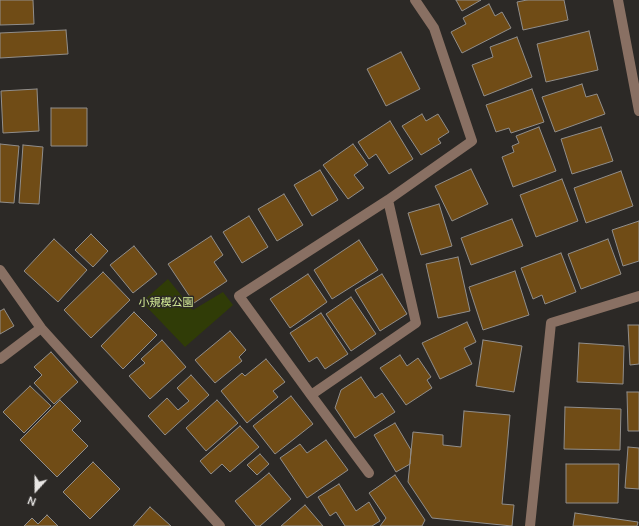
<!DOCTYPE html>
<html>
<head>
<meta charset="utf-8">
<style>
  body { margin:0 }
  #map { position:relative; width:639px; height:526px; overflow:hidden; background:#2c2926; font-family:Manrope,sans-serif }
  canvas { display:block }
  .north { position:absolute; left:16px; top:470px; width:40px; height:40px; -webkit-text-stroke:3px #2c2926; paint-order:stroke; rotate:201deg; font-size:11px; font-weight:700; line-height:16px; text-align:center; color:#e8e6e4 }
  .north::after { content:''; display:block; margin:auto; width:14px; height:18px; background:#e8e6e4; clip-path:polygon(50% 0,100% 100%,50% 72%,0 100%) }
</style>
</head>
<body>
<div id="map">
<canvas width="639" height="526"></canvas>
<div class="north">N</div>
</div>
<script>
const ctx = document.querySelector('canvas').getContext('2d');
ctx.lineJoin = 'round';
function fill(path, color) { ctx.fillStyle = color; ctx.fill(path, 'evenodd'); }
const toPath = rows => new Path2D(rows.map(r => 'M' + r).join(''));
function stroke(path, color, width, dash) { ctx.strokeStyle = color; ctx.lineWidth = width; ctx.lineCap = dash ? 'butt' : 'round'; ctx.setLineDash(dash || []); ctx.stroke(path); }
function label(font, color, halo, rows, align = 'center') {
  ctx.font = font + ' Manrope,"Noto Sans JP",sans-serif'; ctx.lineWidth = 3; ctx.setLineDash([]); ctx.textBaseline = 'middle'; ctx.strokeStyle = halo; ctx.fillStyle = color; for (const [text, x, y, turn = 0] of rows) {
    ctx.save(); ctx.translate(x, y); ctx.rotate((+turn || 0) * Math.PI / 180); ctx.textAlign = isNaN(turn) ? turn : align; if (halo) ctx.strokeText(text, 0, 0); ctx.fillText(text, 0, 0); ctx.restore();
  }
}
fill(toPath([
  [168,279,193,310,223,292,233,305,185,347,142,302]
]), '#303c07');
const building = toPath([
  [0,0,33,0,34,24,0,25,0,0],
  [456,0,481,0,462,11,456,0],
  [527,0,564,0,568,20,523,30,517,2,527,0],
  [489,4,495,16,502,12,511,28,462,53,451,32,466,24,463,18,489,4],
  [66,30,68,54,0,58,0,33,66,30],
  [589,31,598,70,546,82,537,44,589,31],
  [517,37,532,77,484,96,472,65,493,57,490,47,517,37],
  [401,52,420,89,386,106,367,69,401,52],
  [582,84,586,97,597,94,605,114,555,132,542,97,582,84],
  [37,89,39,131,3,133,1,91,37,89],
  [532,89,544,122,511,133,509,128,496,132,486,105,532,89],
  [51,108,87,108,87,146,51,146,51,108],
  [422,114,426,121,438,114,449,132,438,139,441,143,421,155,402,126,422,114],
  [390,121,413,159,389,174,376,154,369,159,358,142,390,121],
  [539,127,556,171,513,187,502,157,514,152,512,146,519,143,516,136,539,127],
  [601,127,613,161,572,174,561,139,601,127],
  [0,144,19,146,14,203,0,202,0,144],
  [353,144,368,165,354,175,364,188,348,199,323,165,353,144],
  [23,145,43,147,39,204,19,203,23,145],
  [471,169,488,204,452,221,435,186,471,169],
  [320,170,338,200,312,216,294,185,320,170],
  [621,171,633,206,586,223,574,188,621,171],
  [562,179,578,221,536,237,520,195,562,179],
  [284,194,303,225,277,241,258,209,284,194],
  [439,204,452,246,421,255,408,213,439,204],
  [249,216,268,247,242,263,223,232,249,216],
  [512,219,523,246,471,265,461,238,512,219],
  [639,221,639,261,623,266,612,230,639,221],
  [91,234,108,251,93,267,75,250,91,234],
  [211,236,223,255,214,262,227,281,194,303,168,264,211,236],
  [54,239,87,270,58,302,24,271,54,239],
  [608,239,621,274,581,289,568,254,608,239],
  [359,240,378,270,332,299,314,270,359,240],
  [134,246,157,274,133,293,110,265,134,246],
  [561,253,576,292,545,304,542,295,533,299,521,268,561,253],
  [458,257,470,311,438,318,426,264,458,257],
  [515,271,529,315,483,330,469,287,515,271],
  [103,272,130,300,91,338,64,310,103,272],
  [308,274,327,302,290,328,270,299,308,274],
  [382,274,407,314,380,331,355,290,382,274],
  [351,297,376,334,351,351,326,314,351,297],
  [4,309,14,326,0,334,0,311,4,309],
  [134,312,157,335,123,369,101,346,134,312],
  [321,313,348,354,325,369,317,357,309,362,290,333,321,313],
  [467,322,476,342,464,348,472,364,440,379,422,343,467,322],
  [628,325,639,325,639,364,630,365,628,325],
  [230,331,246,350,239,357,242,361,215,383,195,360,230,331],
  [162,340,186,367,150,399,129,376,145,363,141,359,162,340],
  [483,340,522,346,514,392,476,386,483,340],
  [579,343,624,346,623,384,577,382,579,343],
  [51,352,78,382,54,404,34,383,42,375,34,367,51,352],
  [400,355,407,366,418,358,431,377,427,380,432,388,406,405,380,368,400,355],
  [266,359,285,382,273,391,278,397,247,423,221,391,242,373,245,376,266,359],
  [191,375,209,395,165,435,148,416,167,398,178,410,189,401,177,388,191,375],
  [361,377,375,398,382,393,395,412,355,438,335,408,341,390,361,377],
  [30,386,51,406,24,433,3,412,30,386],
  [627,392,639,392,639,431,628,431,627,392],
  [291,396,313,424,275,454,253,426,291,396],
  [60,400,81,421,72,430,88,446,57,477,20,440,60,400],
  [217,400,238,423,206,451,186,428,217,400],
  [565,407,621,409,620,450,564,449,565,407],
  [464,411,510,415,502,504,514,505,512,526,432,518,408,482,413,432,443,435,443,445,461,447,464,411],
  [395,423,411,450,410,464,396,472,374,435,395,423],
  [240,426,259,447,230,472,222,464,211,474,200,461,240,426],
  [326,440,348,470,307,498,280,458,300,444,307,453,326,440],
  [628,447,639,448,639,489,625,488,628,447],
  [260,454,269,464,257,475,247,465,260,454],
  [93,462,120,489,90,519,63,492,93,462],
  [566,464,619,464,618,503,566,503,566,464],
  [269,473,291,499,260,526,256,526,235,501,269,473],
  [395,475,425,520,422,526,380,526,386,518,369,493,395,475],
  [339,484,356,511,369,502,380,521,372,526,345,526,336,512,330,516,318,497,339,484],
  [305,505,323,526,281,526,305,505],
  [150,507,171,526,133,526,150,507],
  [575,513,638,522,637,526,573,526,575,513],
  [47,515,58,526,24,526,32,518,38,524,47,515]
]);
fill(building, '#704c16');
stroke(building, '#918e8b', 1);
stroke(toPath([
  [618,0,639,111],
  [388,200,472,141,434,28,415,0],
  [0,270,41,328,220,526],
  [0,359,41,328],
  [311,395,416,323,388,200,239,296,311,395,369,473],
  [530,526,551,323,639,296]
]), '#897063', 10);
label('11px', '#d5ed97', '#2c2926', [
  ["小規模公園",166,303]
]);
</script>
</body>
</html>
